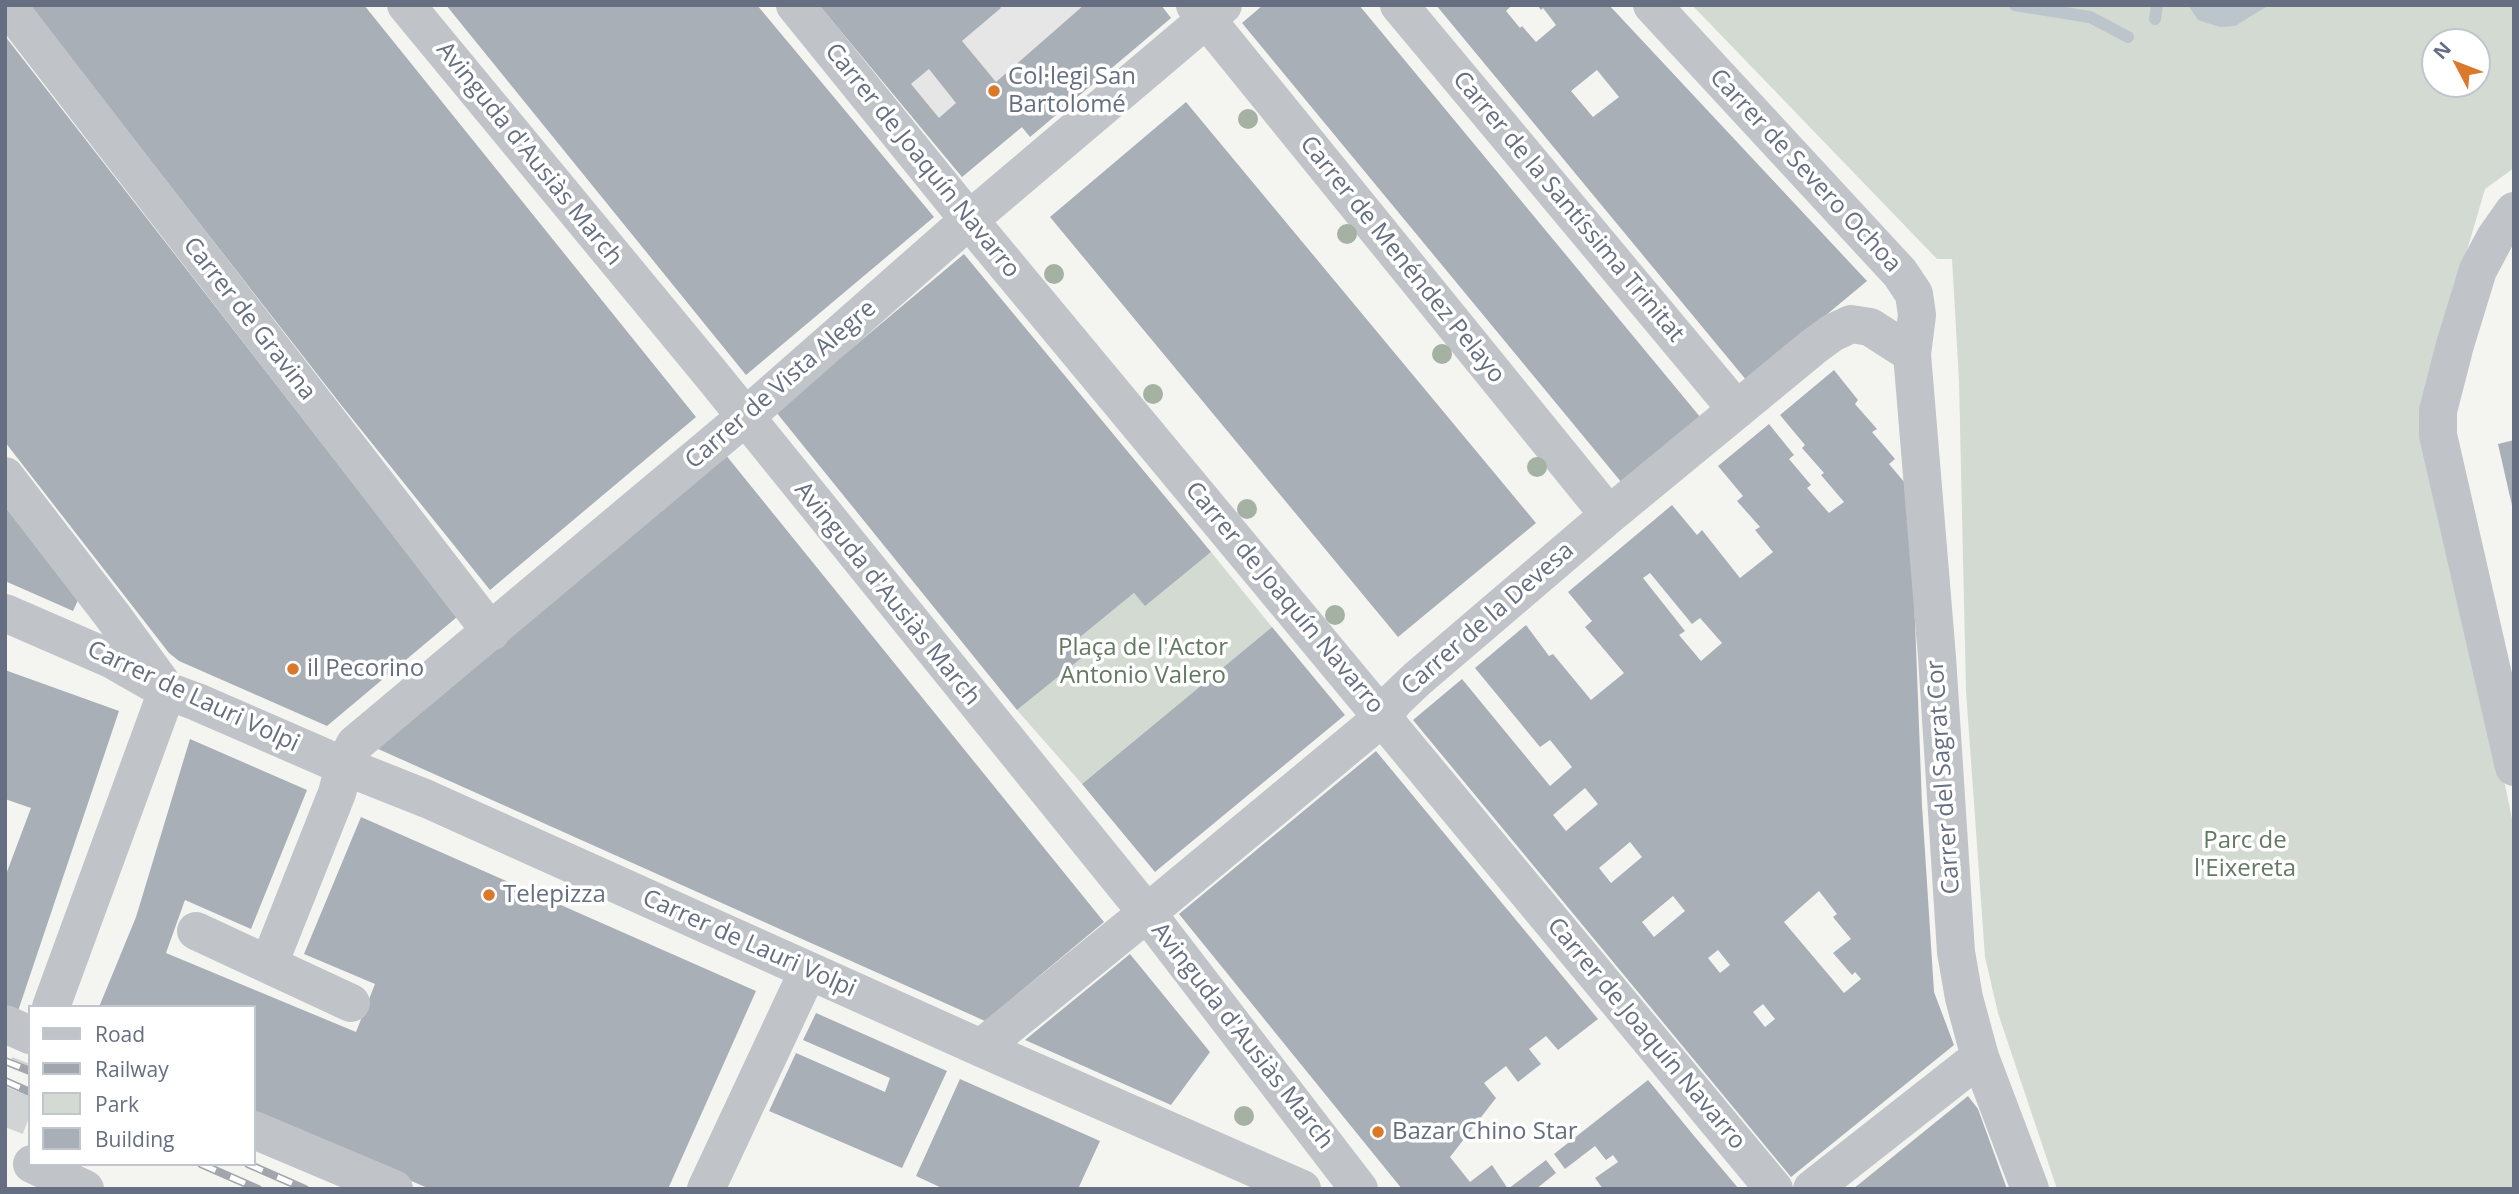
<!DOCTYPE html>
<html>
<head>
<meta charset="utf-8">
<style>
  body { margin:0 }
  #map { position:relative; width:2519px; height:1194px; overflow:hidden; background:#f4f5f1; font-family:"Open Sans",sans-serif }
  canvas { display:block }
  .frame { position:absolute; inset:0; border:7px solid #656f81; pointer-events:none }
  .legend { position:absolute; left:28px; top:1005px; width:228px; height:161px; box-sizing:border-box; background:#fff; border:2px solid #c1c5cd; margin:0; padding:9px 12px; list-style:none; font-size:21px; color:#656f81 }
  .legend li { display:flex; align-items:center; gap:14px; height:35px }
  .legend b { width:35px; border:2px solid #c1c5cd }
  .north { position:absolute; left:2421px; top:28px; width:70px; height:70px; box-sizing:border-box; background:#fff; border:2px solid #c1c5cd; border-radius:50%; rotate:312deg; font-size:19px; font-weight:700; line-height:28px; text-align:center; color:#656f81 }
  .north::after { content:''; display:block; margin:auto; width:24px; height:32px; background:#db792b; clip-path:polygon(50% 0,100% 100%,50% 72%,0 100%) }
</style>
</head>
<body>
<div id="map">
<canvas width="2519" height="1194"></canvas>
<div class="frame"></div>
<ul class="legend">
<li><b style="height:9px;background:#c0c3c7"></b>Road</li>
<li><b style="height:9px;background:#a1a5ac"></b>Railway</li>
<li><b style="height:19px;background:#d3dad1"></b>Park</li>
<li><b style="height:19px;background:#a9afb6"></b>Building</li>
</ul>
<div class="north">N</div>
</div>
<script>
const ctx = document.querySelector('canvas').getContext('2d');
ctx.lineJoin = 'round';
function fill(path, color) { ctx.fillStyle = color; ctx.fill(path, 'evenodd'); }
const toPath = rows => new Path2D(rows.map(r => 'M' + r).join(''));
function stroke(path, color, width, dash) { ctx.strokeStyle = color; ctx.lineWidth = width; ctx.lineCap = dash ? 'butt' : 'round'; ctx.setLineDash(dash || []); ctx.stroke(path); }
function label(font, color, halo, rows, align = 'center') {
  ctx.font = font + ' "Open Sans",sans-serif'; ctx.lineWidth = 7; ctx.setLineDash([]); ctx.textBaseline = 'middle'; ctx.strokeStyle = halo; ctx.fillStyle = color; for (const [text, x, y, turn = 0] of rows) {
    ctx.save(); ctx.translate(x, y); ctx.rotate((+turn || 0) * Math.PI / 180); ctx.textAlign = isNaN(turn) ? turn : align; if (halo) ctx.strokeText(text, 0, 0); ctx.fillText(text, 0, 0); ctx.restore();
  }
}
fill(toPath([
  [999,5,1160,5,1171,18,1030,137,1021,127,962,177,896,97,1001,8]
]), '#e5e6e5');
fill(toPath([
  [1692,5,2514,5,2514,168,2485,189,2424,397,2514,828,2514,1189,2057,1189,1998,1013,1985,957,1966,691,1959,381,1952,259,1937,259],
  [2435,42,2477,42,2477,84,2435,84],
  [1211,552,1272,627,1082,784,1017,710,1084,655,1074,642,1134,593,1145,605]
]), '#d3dad1');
fill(toPath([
  [2188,5,2269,5,2235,26,2220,27,2198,20]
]), '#bcc4cc');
stroke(toPath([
  [2015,5,2090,17,2128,37],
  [2155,19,2157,5]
]), '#bcc4cc', 12);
fill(toPath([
  [29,5,364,5,696,417,490,590,342,406],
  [446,5,757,5,934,217,746,375],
  [819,5,999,5,1001,8,962,41,996,82,1084,5,1161,5,1171,18,1030,137,1022,127,962,177],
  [929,69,956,103,939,118,911,84],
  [1263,5,1359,5,1701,418,1622,483,1242,23],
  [1436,5,1512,5,1506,11,1520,28,1522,26,1536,42,1556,25,1543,8,1541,10,1537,5,1609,5,1867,281,1747,381],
  [1597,70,1619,97,1593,117,1571,91],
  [5,36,457,617,327,726,179,661,169,653,5,442],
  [1186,102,1536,523,1398,637,1050,217],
  [964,254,1211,552,1145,606,1134,593,1074,642,1085,655,1017,710,776,412],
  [1834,370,1858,400,1855,404,1877,429,1872,432,1895,459,1889,464,1910,489,1922,805,1934,992,1954,1045,1791,1177,1413,720,1462,679,1550,786,1572,767,1550,740,1540,747,1475,668,1526,625,1549,656,1553,654,1591,700,1624,673,1585,627,1592,621,1568,592,1672,505,1697,535,1702,530,1740,578,1773,552,1755,530,1760,527,1737,501,1743,496,1718,466,1769,424,1794,455,1789,459,1811,485,1807,488,1829,513,1844,502,1821,475,1824,473,1802,448,1805,445,1780,415],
  [1650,573,1692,624,1700,618,1722,643,1701,661,1679,635,1685,631,1643,578],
  [1585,788,1598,804,1566,831,1553,815],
  [1630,842,1642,857,1611,883,1599,868],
  [1819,891,1837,914,1833,917,1851,939,1833,953,1852,975,1855,972,1861,979,1844,993,1784,922],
  [1673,896,1685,911,1654,937,1642,922],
  [1718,950,1730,965,1720,973,1708,958],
  [1763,1004,1775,1019,1765,1027,1753,1012],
  [2514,440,2514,510,2513,510,2498,444],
  [725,454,1104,922,985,1021,376,748],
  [5,502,79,598,73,611,5,581],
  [1272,627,1345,715,1155,872,1082,784],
  [5,670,119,711,17,1014,5,1009,5,877,31,808,5,799],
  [190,739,307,790,251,929,185,900,166,953,356,1032,375,984,304,954,361,817,756,991,668,1189,430,1189,254,1114,254,1007,99,1007,136,917],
  [1376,751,1598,1019,1558,1050,1546,1036,1529,1049,1541,1064,1518,1082,1506,1066,1484,1083,1496,1098,1450,1157,1470,1182,1492,1165,1508,1189,1546,1160,1556,1173,1536,1189,1402,1189,1179,914],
  [1130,954,1210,1052,1171,1105,1025,1040],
  [816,1013,947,1071,902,1168,769,1111,796,1053,885,1092,890,1078,803,1040],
  [960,1079,1100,1141,1078,1189,944,1189,916,1176],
  [1648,1080,1695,1137,1739,1189,1603,1189,1595,1178,1618,1162,1613,1155,1606,1160,1595,1146,1565,1169,1554,1154],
  [1968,1096,1978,1109,2007,1189,1853,1189]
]), '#a9afb6');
stroke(toPath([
  [5,1127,30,1064]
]), '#d0d4d5', 38, [38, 19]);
stroke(toPath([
  [7,5,491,632],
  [406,5,711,374,1147,913,1359,1189],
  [795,5,969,220,1774,1189],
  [1195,5,1609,515],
  [1399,5,1737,410],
  [1652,5,1900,273,1914,294,1917,315,1912,354,1937,657,1956,952,1964,998,1980,1057,2030,1189],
  [2514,211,2495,238,2478,270,2455,345,2438,411,2438,435,2514,767],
  [5,476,112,615,160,681],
  [5,613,111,659,167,691,197,702,344,766,427,799,981,1048,1302,1189],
  [196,931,351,1003],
  [269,964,337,793,344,766,355,744,744,418,969,220,1223,5],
  [51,1007,167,691],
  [5,1024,30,1035],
  [981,1048,1147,913,1383,717,1394,701,1417,679,1609,515,1813,347,1832,333,1851,324,1870,327,1912,354],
  [254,1130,394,1189],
  [32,1164,85,1189],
  [706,1189,808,971],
  [1812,1189,1980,1057]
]), '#c0c3c7', 38);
const rail = toPath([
  [5,1061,30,1071],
  [5,1081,30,1092],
  [201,1164,258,1189],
  [248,1164,305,1189]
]);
stroke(rail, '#a1a5ac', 8);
stroke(rail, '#fff', 5, [16]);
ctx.fillStyle = '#a5b1a3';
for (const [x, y] of [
  [1248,119],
  [1347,234],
  [1054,274],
  [1442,354],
  [1153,394],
  [1537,467],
  [1247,509],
  [1335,615],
  [1244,1116]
]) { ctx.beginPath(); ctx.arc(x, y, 10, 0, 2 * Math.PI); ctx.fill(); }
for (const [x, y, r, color] of [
  [994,91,7,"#db792b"],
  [293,669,7,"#db792b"],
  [489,895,7,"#db792b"],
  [1378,1132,7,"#db792b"]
]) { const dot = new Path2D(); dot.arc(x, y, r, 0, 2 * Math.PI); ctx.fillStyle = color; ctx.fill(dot); stroke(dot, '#fff', 2.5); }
label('24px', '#656f81', '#fff', [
  ["Col·legi San",1008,77],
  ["Bartolomé",1008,105],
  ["il Pecorino",307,669],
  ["Telepizza",503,895],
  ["Bazar Chino Star",1392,1132]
], 'left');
label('24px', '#656f81', '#fff', [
  ["Avinguda d'Ausiàs March",529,154,51],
  ["Carrer de Joaquín Navarro",922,161,51],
  ["Carrer de Severo Ochoa",1805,171,47],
  ["Carrer de la Santíssima Trinitat",1568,207,50],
  ["Carrer de Menéndez Pelayo",1402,260,51],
  ["Carrer de Gravina",249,319,52],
  ["Carrer de Vista Alegre",781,385,-41],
  ["Avinguda d'Ausiàs March",887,594,51],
  ["Carrer de Joaquín Navarro",1284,598,50],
  ["Carrer de la Devesa",1488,619,-41],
  ["Carrer de Lauri Volpi",193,697,25],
  ["Carrer del Sagrat Cor",1944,777,-94],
  ["Carrer de Lauri Volpi",749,944,24],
  ["Carrer de Joaquín Navarro",1646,1034,50],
  ["Avinguda d'Ausiàs March",1242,1036,52]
]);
label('24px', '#647964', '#fff', [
  ["Plaça de l'Actor",1143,648],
  ["Antonio Valero",1143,676],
  ["Parc de",2245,841],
  ["l'Eixereta",2245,869]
]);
</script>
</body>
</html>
